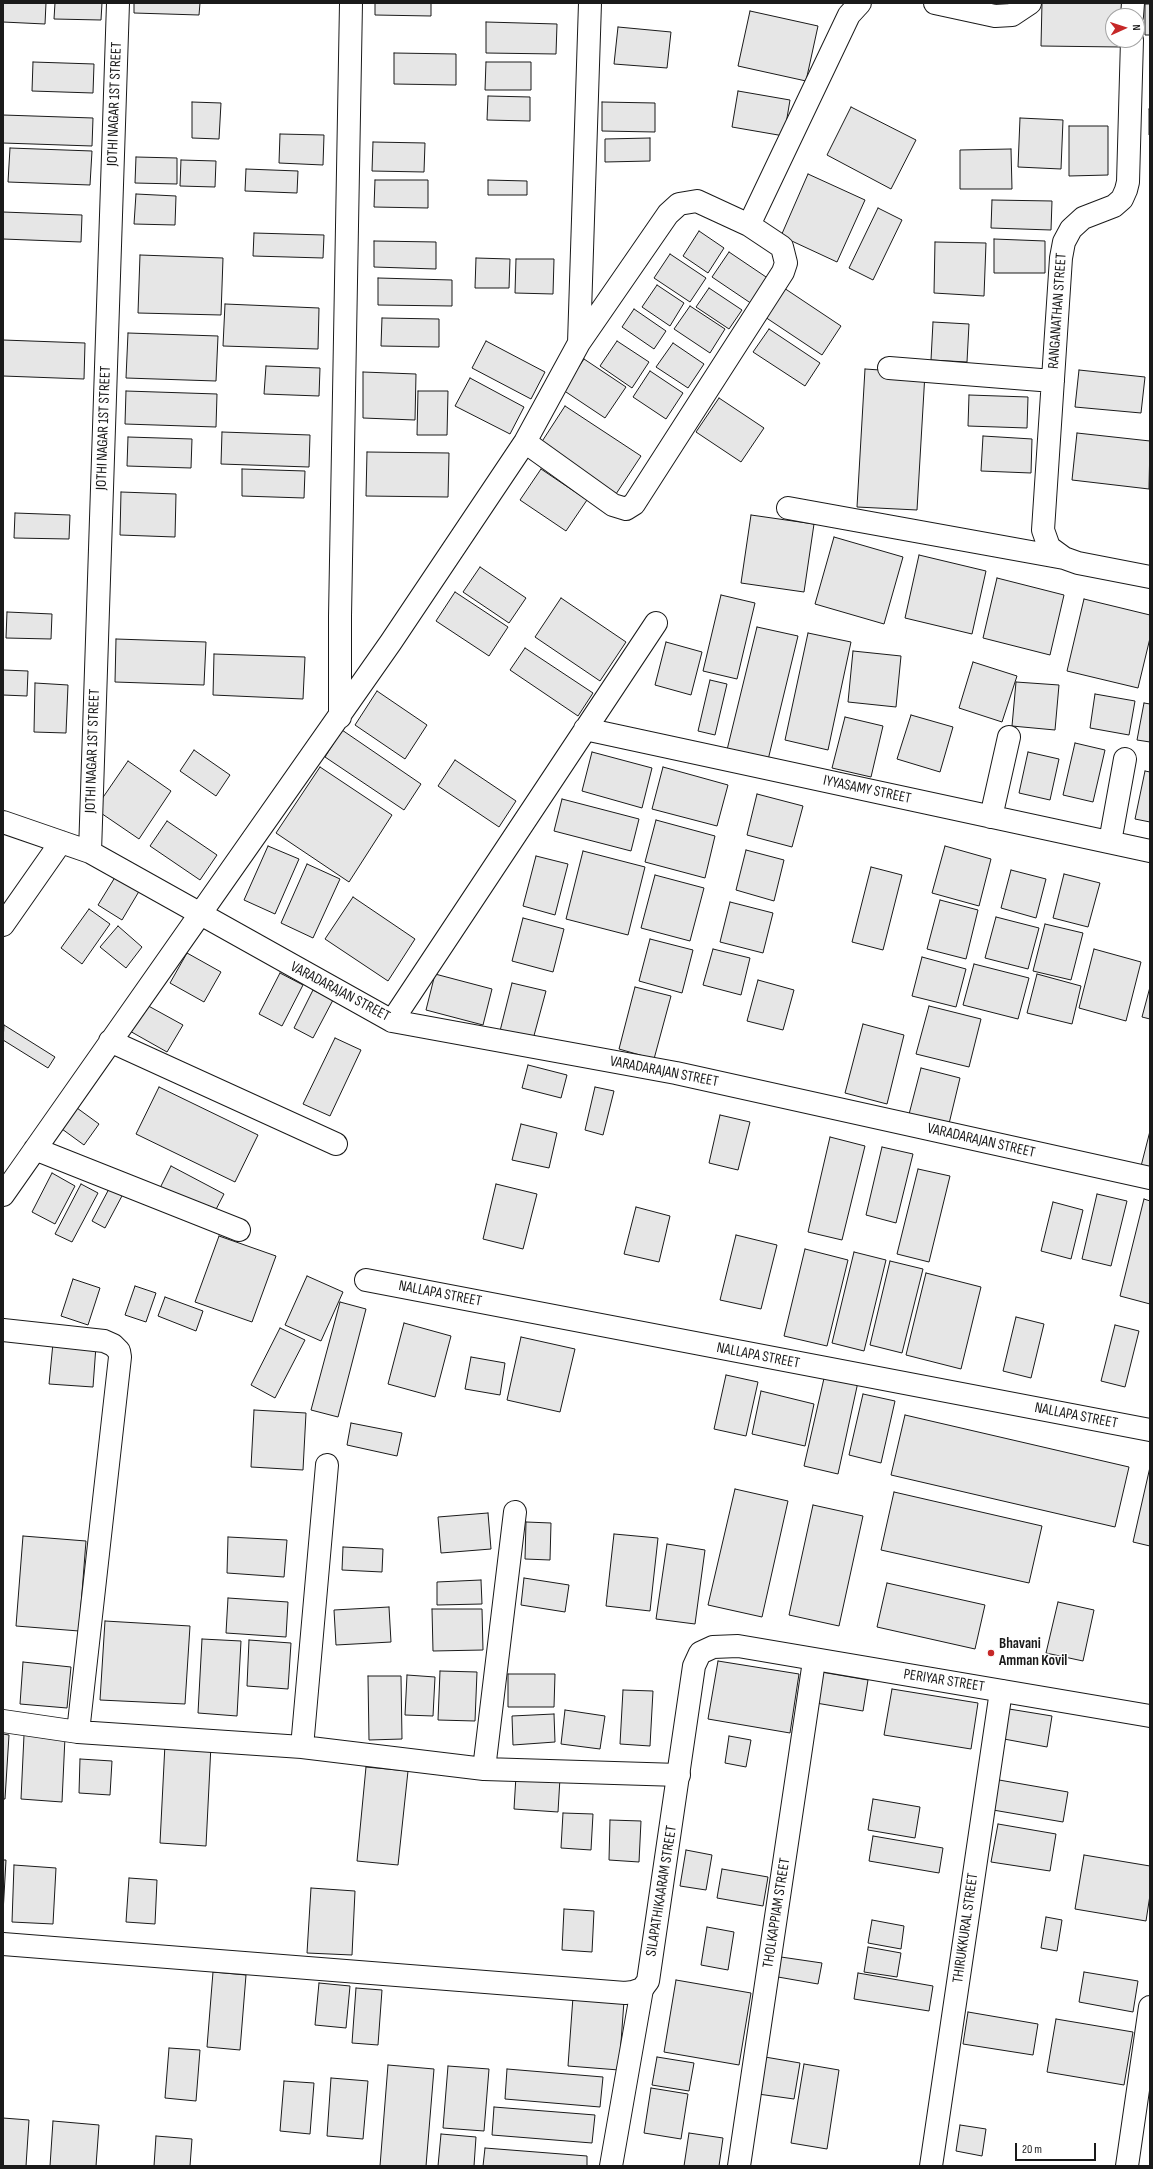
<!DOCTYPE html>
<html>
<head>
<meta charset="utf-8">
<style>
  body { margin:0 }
  #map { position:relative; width:1153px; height:2169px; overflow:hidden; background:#fff; font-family:"Sofia Sans Condensed",sans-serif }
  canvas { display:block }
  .frame { position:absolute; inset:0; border:4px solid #1a1a1a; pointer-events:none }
  .north { position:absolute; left:1105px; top:8px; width:40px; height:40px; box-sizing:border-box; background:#fff; border:1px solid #a3a3a3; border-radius:50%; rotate:87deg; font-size:11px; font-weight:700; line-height:16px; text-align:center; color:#1a1a1a }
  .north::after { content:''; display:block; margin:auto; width:14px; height:18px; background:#c62828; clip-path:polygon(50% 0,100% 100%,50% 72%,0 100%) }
  .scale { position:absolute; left:1015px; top:2143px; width:81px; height:18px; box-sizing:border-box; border:2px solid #1a1a1a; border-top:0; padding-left:5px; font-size:12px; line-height:14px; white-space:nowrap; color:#1a1a1a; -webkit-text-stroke:3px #fff; paint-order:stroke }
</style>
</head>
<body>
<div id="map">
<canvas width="1153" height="2169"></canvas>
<div class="frame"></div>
<div class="north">N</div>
<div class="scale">20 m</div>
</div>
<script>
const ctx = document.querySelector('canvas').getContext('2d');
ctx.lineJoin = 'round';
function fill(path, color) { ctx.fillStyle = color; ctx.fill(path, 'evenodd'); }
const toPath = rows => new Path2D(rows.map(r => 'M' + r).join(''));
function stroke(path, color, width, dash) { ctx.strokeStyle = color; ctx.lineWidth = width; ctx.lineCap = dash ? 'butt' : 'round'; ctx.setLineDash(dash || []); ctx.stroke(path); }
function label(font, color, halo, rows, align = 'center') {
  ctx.font = font + ' "Sofia Sans Condensed",sans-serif'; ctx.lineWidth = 3; ctx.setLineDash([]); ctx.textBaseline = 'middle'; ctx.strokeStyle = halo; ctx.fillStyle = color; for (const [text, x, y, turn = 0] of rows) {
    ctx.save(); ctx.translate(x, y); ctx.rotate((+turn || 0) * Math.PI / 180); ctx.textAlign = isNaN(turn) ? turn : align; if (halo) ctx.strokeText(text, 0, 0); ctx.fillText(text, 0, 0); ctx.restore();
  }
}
const building = toPath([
  [3,3,46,3,45,24,3,22,3,3],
  [55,3,102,3,101,20,54,19,55,3],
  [134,3,200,3,199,15,134,13,134,3],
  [375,3,431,3,431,16,375,15,375,3],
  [1042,3,1122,3,1121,16,1113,16,1113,40,1121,40,1121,47,1041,46,1042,3],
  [1145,4,1150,4,1150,35,1145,35,1145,4],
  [750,11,818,26,806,81,738,66,750,11],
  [486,22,557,24,556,54,486,53,486,22],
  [618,27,671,32,667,68,614,64,618,27],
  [394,53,456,54,456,85,394,84,394,53],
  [33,62,94,64,93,93,32,91,33,62],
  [486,62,531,62,531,90,485,90,486,62],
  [738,91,790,100,784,136,732,127,738,91],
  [488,96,530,97,530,121,487,120,488,96],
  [192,102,221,103,219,139,192,138,192,102],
  [602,102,655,103,655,132,602,131,602,102],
  [851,107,916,140,891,189,827,155,851,107],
  [1149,109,1150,109,1150,135,1149,135,1149,109],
  [3,115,93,118,92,146,3,143,3,115],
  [1020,118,1063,120,1061,169,1018,167,1020,118],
  [1069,126,1108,126,1108,175,1069,176,1069,126],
  [280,134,324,135,323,165,279,163,280,134],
  [650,138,650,161,605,162,605,139,650,138],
  [373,142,425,143,424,172,372,171,373,142],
  [10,148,92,151,90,185,8,182,10,148],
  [1011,149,1012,189,960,189,960,150,1011,149],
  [136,157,177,158,177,184,135,183,136,157],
  [181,160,216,161,215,187,180,186,181,160],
  [246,169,298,171,297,193,245,191,246,169],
  [808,174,865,200,837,262,781,236,808,174],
  [375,180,428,180,428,208,374,207,375,180],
  [488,180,527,181,527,195,488,195,488,180],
  [136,194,176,196,175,225,134,224,136,194],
  [992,200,1052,201,1051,230,991,228,992,200],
  [878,208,902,220,873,280,849,268,878,208],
  [3,212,82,215,81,242,3,239,3,212],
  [699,231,724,248,708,273,683,256,699,231],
  [254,233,324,235,323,258,253,256,254,233],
  [994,239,1045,241,1045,273,994,273,994,239],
  [374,241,436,242,436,269,374,267,374,241],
  [935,242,986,243,984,296,934,293,935,242],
  [729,252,772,281,755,306,712,277,729,252],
  [670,254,706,278,690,302,654,278,670,254],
  [140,255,223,258,221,315,138,313,140,255],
  [476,258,510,259,509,288,475,288,476,258],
  [516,259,554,259,553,294,515,293,516,259],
  [378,278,452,280,452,306,378,305,378,278],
  [657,285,684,303,670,326,642,307,657,285],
  [709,288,742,310,729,329,696,307,709,288],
  [784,288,841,326,822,355,765,317,784,288],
  [225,304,319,308,318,349,223,346,225,304],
  [690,306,725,329,710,353,674,329,690,306],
  [634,309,666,331,654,349,622,327,634,309],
  [382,318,439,319,439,347,381,346,382,318],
  [933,322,969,324,967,362,931,360,933,322],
  [769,329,820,363,805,386,753,352,769,329],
  [128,333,218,336,216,381,126,378,128,333],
  [3,340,85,343,84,379,3,376,3,340],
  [486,341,545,372,531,399,472,368,486,341],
  [617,341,649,362,632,388,600,366,617,341],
  [673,343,704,364,688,388,656,367,673,343],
  [584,359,626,387,605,418,563,390,584,359],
  [266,366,320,368,319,396,264,394,266,366],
  [865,369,925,373,917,510,857,507,865,369],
  [1079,370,1145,377,1141,413,1075,407,1079,370],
  [650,371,683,393,666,419,633,397,650,371],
  [363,372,416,374,415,420,363,418,363,372],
  [470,378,524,407,510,434,455,406,470,378],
  [126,391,217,394,216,427,125,424,126,391],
  [418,391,448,391,447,435,417,435,418,391],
  [969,395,1028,397,1027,428,968,426,969,395],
  [719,398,764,428,741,462,696,432,719,398],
  [565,406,641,456,616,494,541,443,565,406],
  [222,432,310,435,309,467,221,464,222,432],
  [1077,433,1150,441,1149,489,1072,480,1077,433],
  [983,436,1032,439,1031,473,981,471,983,436],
  [128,437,192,439,191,468,127,466,128,437],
  [367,452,449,453,448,497,366,496,367,452],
  [242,469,305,471,304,498,242,496,242,469],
  [541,469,587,500,566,531,520,500,541,469],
  [121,492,176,494,175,537,120,535,121,492],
  [15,513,70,515,69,539,14,538,15,513],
  [751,515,814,524,804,592,741,583,751,515],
  [834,537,903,557,884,624,815,604,834,537],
  [919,555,986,571,972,634,905,618,919,555],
  [480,567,526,598,509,623,463,592,480,567],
  [997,578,1064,595,1050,655,983,638,997,578],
  [455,592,508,627,489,656,436,621,455,592],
  [721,595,755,603,737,679,703,671,721,595],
  [561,598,626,642,600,681,535,637,561,598],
  [1084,599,1150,615,1150,638,1138,688,1067,671,1084,599],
  [7,612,52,614,51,639,6,638,7,612],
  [757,627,798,636,767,764,726,754,757,627],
  [808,633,851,642,828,750,785,740,808,633],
  [116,639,206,642,204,685,115,682,116,639],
  [666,642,702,652,691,695,655,685,666,642],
  [525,648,593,693,578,716,510,670,525,648],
  [853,651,901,656,896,707,848,702,853,651],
  [214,654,305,657,303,699,213,695,214,654],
  [973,662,1017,676,1002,722,959,708,973,662],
  [3,670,28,671,27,696,3,695,3,670],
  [710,680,727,684,715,735,698,731,710,680],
  [1016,682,1059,685,1055,730,1012,726,1016,682],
  [35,683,68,685,66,733,34,732,35,683],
  [377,691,427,725,405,759,355,725,377,691],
  [1095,694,1135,701,1129,735,1090,728,1095,694],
  [1144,703,1150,704,1150,742,1137,740,1144,703],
  [911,715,953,727,940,772,897,759,911,715],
  [845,717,883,726,871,777,832,768,845,717],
  [342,730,421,784,404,810,325,757,342,730],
  [1075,743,1105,750,1093,802,1063,795,1075,743],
  [194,750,230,775,216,796,180,771,194,750],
  [592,752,652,768,642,808,582,791,592,752],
  [1028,752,1059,759,1050,800,1019,793,1028,752],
  [455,760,516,801,499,827,438,786,455,760],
  [128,761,171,791,139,839,95,809,128,761],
  [320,767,392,815,349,882,276,833,320,767],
  [663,767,728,785,717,826,652,809,663,767],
  [1145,771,1150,772,1150,822,1135,819,1145,771],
  [757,794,803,806,792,847,747,835,757,794],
  [562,799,639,819,631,851,554,831,562,799],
  [656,820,715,836,705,878,645,862,656,820],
  [167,821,217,855,200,880,150,846,167,821],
  [268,846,299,859,275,914,244,900,268,846],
  [945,846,991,859,979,906,932,893,945,846],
  [746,850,784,860,774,901,736,890,746,850],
  [583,851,645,867,628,935,566,919,583,851],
  [536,856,568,864,555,915,523,906,536,856],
  [307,864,340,879,313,938,281,923,307,864],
  [871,867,902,875,883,950,852,942,871,867],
  [1011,870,1046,879,1036,918,1001,908,1011,870],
  [117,874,141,888,122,920,98,905,117,874],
  [1064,874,1100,883,1088,927,1053,918,1064,874],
  [655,875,704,888,690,941,641,928,655,875],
  [353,897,415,939,388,981,325,939,353,897],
  [940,900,978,910,966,959,927,949,940,900],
  [730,902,773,913,763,953,720,942,730,902],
  [89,909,110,924,82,964,61,948,89,909],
  [996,917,1039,928,1028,969,985,958,996,917],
  [523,918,564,929,553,972,512,961,523,918],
  [1045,924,1083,933,1071,980,1033,971,1045,924],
  [118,926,142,947,126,968,100,947,118,926],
  [650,939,693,950,682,993,639,981,650,939],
  [713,949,750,958,741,995,703,985,713,949],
  [1094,949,1141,962,1126,1021,1079,1008,1094,949],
  [187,953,221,972,204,1002,170,983,187,953],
  [922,957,966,969,956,1007,912,996,922,957],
  [974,964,1029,978,1018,1019,963,1005,974,964],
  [280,973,303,985,282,1026,259,1014,280,973],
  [435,974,492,989,483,1025,426,1010,435,974],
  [1037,974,1081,986,1072,1024,1027,1013,1037,974],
  [758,980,794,990,783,1030,747,1021,758,980],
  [512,983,546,991,532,1043,499,1035,512,983],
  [635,987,671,996,654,1059,619,1049,635,987],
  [1150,987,1150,1019,1142,1017,1150,987],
  [313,990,333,1000,313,1038,294,1028,313,990],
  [143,1003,183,1025,167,1052,128,1030,143,1003],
  [929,1006,981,1019,969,1067,916,1054,929,1006],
  [863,1024,904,1035,887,1104,845,1093,863,1024],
  [4,1025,55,1057,48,1068,3,1040,4,1025],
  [335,1038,361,1050,330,1116,303,1104,335,1038],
  [528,1065,567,1075,561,1098,522,1088,528,1065],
  [921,1068,960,1078,947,1132,907,1122,921,1068],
  [159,1087,258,1135,235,1182,136,1134,159,1087],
  [595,1087,614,1091,603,1135,585,1130,595,1087],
  [77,1108,99,1124,84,1145,62,1129,77,1108],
  [720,1115,750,1122,738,1170,709,1163,720,1115],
  [521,1124,557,1133,549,1168,512,1160,521,1124],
  [1150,1131,1150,1177,1139,1174,1150,1131],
  [830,1137,865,1146,842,1240,808,1232,830,1137],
  [882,1147,913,1154,896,1223,866,1215,882,1147],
  [171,1166,224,1194,212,1217,159,1190,171,1166],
  [918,1169,950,1176,929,1262,897,1254,918,1169],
  [52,1173,75,1186,55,1224,32,1212,52,1173],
  [81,1184,98,1193,72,1242,55,1234,81,1184],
  [496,1184,537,1194,523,1249,483,1239,496,1184],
  [110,1187,123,1194,105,1228,92,1221,110,1187],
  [1097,1194,1127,1201,1111,1266,1082,1259,1097,1194],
  [1144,1199,1150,1201,1150,1304,1120,1296,1144,1199],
  [1053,1202,1083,1210,1071,1259,1041,1251,1053,1202],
  [636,1207,670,1216,659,1262,624,1254,636,1207],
  [736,1235,777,1245,761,1309,720,1300,736,1235],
  [219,1236,276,1256,252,1322,195,1302,219,1236],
  [805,1249,848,1260,827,1346,784,1336,805,1249],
  [854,1252,886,1260,864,1351,832,1343,854,1252],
  [890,1261,923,1269,902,1353,870,1345,890,1261],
  [926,1273,981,1287,961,1369,906,1355,926,1273],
  [307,1276,343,1292,321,1341,285,1325,307,1276],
  [73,1279,100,1288,88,1325,61,1316,73,1279],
  [135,1286,156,1293,146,1322,125,1315,135,1286],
  [165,1297,203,1311,196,1331,158,1316,165,1297],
  [340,1302,366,1309,338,1417,311,1410,340,1302],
  [1016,1317,1044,1324,1031,1378,1003,1371,1016,1317],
  [404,1323,451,1336,435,1397,388,1384,404,1323],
  [1115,1325,1139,1331,1125,1387,1101,1381,1115,1325],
  [280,1328,305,1340,275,1398,251,1385,280,1328],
  [521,1337,575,1349,560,1412,507,1400,521,1337],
  [53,1343,96,1346,93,1387,49,1384,53,1343],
  [471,1357,505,1363,500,1395,465,1389,471,1357],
  [825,1374,858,1382,838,1474,804,1466,825,1374],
  [726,1375,758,1382,746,1436,714,1429,726,1375],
  [761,1391,814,1404,805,1446,752,1434,761,1391],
  [863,1394,895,1401,881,1463,849,1455,863,1394],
  [254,1410,306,1413,303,1470,251,1467,254,1410],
  [905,1415,1129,1467,1115,1527,891,1475,905,1415],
  [351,1423,402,1433,397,1456,347,1445,351,1423],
  [1150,1467,1150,1546,1133,1542,1150,1467],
  [735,1489,788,1501,762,1617,708,1605,735,1489],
  [894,1492,1042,1526,1029,1583,881,1550,894,1492],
  [813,1505,863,1516,839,1626,789,1615,813,1505],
  [488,1513,491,1549,441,1553,438,1517,488,1513],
  [526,1522,551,1523,550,1560,525,1559,526,1522],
  [614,1534,658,1538,650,1611,606,1606,614,1534],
  [23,1536,86,1541,79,1631,16,1626,23,1536],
  [228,1537,287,1540,284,1577,227,1573,228,1537],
  [667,1544,705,1550,695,1624,656,1619,667,1544],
  [343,1547,383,1549,382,1572,342,1570,343,1547],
  [524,1578,569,1585,565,1612,521,1605,524,1578],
  [481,1580,482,1604,437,1605,437,1582,481,1580],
  [887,1583,985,1605,975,1649,877,1627,887,1583],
  [228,1598,288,1602,286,1637,226,1633,228,1598],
  [1058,1602,1094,1610,1083,1661,1046,1653,1058,1602],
  [389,1607,391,1642,336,1645,334,1610,389,1607],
  [432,1609,482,1609,483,1650,433,1651,432,1609],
  [105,1621,190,1626,185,1704,100,1700,105,1621],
  [202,1639,241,1641,237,1716,198,1713,202,1639],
  [249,1640,291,1643,288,1689,247,1686,249,1640],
  [718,1661,799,1674,790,1733,708,1719,718,1661],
  [23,1662,71,1667,67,1708,20,1704,23,1662],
  [440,1671,477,1672,475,1721,438,1720,440,1671],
  [821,1672,868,1680,863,1711,816,1703,821,1672],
  [508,1674,555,1674,554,1707,508,1707,508,1674],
  [407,1675,435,1677,433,1716,405,1715,407,1675],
  [368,1676,401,1676,402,1739,369,1740,368,1676],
  [892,1689,978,1703,971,1749,884,1735,892,1689],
  [623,1690,653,1691,650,1746,620,1744,623,1690],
  [1009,1709,1052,1716,1047,1747,1004,1739,1009,1709],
  [565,1710,605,1716,600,1749,561,1744,565,1710],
  [554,1714,555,1742,513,1745,512,1716,554,1714],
  [3,1734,9,1735,5,1799,3,1799,3,1734],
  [24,1735,65,1737,62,1802,21,1799,24,1735],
  [729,1736,751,1740,746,1767,725,1763,729,1736],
  [165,1744,211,1745,206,1846,160,1843,165,1744],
  [80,1759,112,1761,110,1795,79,1793,80,1759],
  [366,1767,408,1771,398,1865,357,1861,366,1767],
  [516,1776,560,1778,558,1812,514,1809,516,1776],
  [999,1780,1068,1792,1063,1822,993,1810,999,1780],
  [873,1799,920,1807,915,1838,868,1830,873,1799],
  [563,1813,593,1814,591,1850,561,1848,563,1813],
  [610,1820,641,1821,639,1862,609,1860,610,1820],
  [998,1824,1056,1834,1050,1871,991,1862,998,1824],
  [873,1836,943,1848,939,1873,869,1861,873,1836],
  [686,1850,712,1855,706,1890,680,1886,686,1850],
  [1084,1855,1150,1866,1150,1895,1146,1921,1075,1909,1084,1855],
  [3,1860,6,1860,3,1913,3,1860],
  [14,1865,56,1868,53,1924,12,1922,14,1865],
  [722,1869,768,1877,763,1906,717,1898,722,1869],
  [129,1878,157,1880,155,1924,126,1922,129,1878],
  [311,1888,355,1891,352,1955,307,1953,311,1888],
  [564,1909,594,1911,592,1952,562,1950,564,1909],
  [1046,1917,1062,1920,1057,1951,1041,1948,1046,1917],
  [872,1920,904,1926,901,1949,868,1943,872,1920],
  [707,1927,734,1932,728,1970,701,1965,707,1927],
  [868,1947,901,1953,897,1977,864,1972,868,1947],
  [781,1957,822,1963,818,1984,778,1977,781,1957],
  [213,1972,246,1975,240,2050,207,2047,213,1972],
  [1084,1972,1138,1981,1133,2012,1079,2002,1084,1972],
  [858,1973,933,1986,929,2011,854,1999,858,1973],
  [676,1980,751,1993,739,2065,664,2052,676,1980],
  [319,1983,350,1986,346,2028,315,2025,319,1983],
  [356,1988,382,1990,378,2045,352,2043,356,1988],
  [573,1997,624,2001,619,2070,568,2066,573,1997],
  [968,2012,1038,2024,1033,2055,963,2044,968,2012],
  [1056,2019,1133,2032,1124,2085,1047,2072,1056,2019],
  [169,2048,200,2050,196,2101,165,2098,169,2048],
  [657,2057,694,2063,689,2091,652,2085,657,2057],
  [765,2057,800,2063,794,2099,758,2094,765,2057],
  [804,2064,839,2070,827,2149,791,2143,804,2064],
  [388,2065,434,2069,426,2166,380,2166,388,2065],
  [448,2066,489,2069,484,2131,443,2128,448,2066],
  [507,2069,603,2077,600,2107,505,2099,507,2069],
  [331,2078,368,2081,363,2139,327,2136,331,2078],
  [284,2081,314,2083,310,2134,280,2131,284,2081],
  [651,2088,688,2094,681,2139,644,2133,651,2088],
  [494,2107,595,2115,592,2143,492,2135,494,2107],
  [3,2118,29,2120,26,2166,3,2166,3,2118],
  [53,2121,99,2125,96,2166,50,2166,53,2121],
  [960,2125,986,2129,982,2156,956,2151,960,2125],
  [689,2133,723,2138,719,2166,684,2166,689,2133],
  [441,2134,476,2137,474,2166,438,2166,441,2134],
  [156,2136,192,2139,190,2166,154,2166,156,2136],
  [485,2148,587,2156,587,2166,483,2166,485,2148]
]);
fill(building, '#e6e6e6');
stroke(building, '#1a1a1a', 1);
const minor = toPath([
  [935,3,995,16,1012,15,1030,3],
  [1132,16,1133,3],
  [579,343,590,3],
  [889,368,1053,381],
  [525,442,613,505,626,509,634,504,783,272,786,263,782,247,749,225],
  [788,508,1064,558,1078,563,1150,577],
  [1064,558,1049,547,1043,530,1061,258,1064,242,1071,229,1083,218,1114,206,1122,199,1126,190,1128,182,1132,40],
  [340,717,340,616,351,3],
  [585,729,1150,851],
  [991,817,1009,737],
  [3,822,90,852,392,1021,676,1073,1150,1178],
  [1110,842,1125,759],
  [90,852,118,3],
  [3,925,61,842],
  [392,1021,656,623],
  [110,1041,336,1144],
  [35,1149,239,1230],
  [3,1195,391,642,525,442,579,343,668,214,679,204,697,201,749,225,849,15,860,3],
  [366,1280,1150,1430],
  [3,1330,104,1341,113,1345,119,1351,120,1357,78,1732],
  [3,1721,78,1732,302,1747,484,1769,679,1775],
  [302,1747,327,1465],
  [484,1769,515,1512],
  [611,2166,642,1989],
  [739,2166,814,1661],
  [931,2166,1001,1691],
  [1127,2166,1150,2007]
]);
const tertiary = toPath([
  [3,1944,625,1993,633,1992,642,1989,648,1981,694,1666,700,1653,713,1647,738,1646,1150,1716]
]);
stroke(minor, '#1a1a1a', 24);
stroke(tertiary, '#1a1a1a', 24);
stroke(minor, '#fff', 22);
stroke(tertiary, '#fff', 22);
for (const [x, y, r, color] of [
  [991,1653,4,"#c62828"]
]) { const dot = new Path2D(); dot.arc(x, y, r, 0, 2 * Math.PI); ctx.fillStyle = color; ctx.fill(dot); stroke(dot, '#fff', 1.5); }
label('15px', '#1a1a1a', '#fff', [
  ["JOTHI NAGAR 1ST STREET",115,104,-88],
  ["RANGANATHAN STREET",1058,311,-86],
  ["JOTHI NAGAR 1ST STREET",104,428,-88],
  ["JOTHI NAGAR 1ST STREET",93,751,-88],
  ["IYYASAMY STREET",867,790,12],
  ["VARADARAJAN STREET",340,992,28],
  ["VARADARAJAN STREET",664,1072,11],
  ["VARADARAJAN STREET",981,1141,13],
  ["NALLAPA STREET",440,1294,11],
  ["NALLAPA STREET",758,1356,11],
  ["NALLAPA STREET",1076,1416,11],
  ["PERIYAR STREET",944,1681,9],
  ["SILAPATHIKAARAM STREET",662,1891,-81],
  ["THOLKAPPIAM STREET",777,1913,-81],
  ["THIRUKKURAL STREET",966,1928,-82]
]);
label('bold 15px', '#1a1a1a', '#fff', [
  ["Bhavani",999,1644],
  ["Amman Kovil",999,1661]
], 'left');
</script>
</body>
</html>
